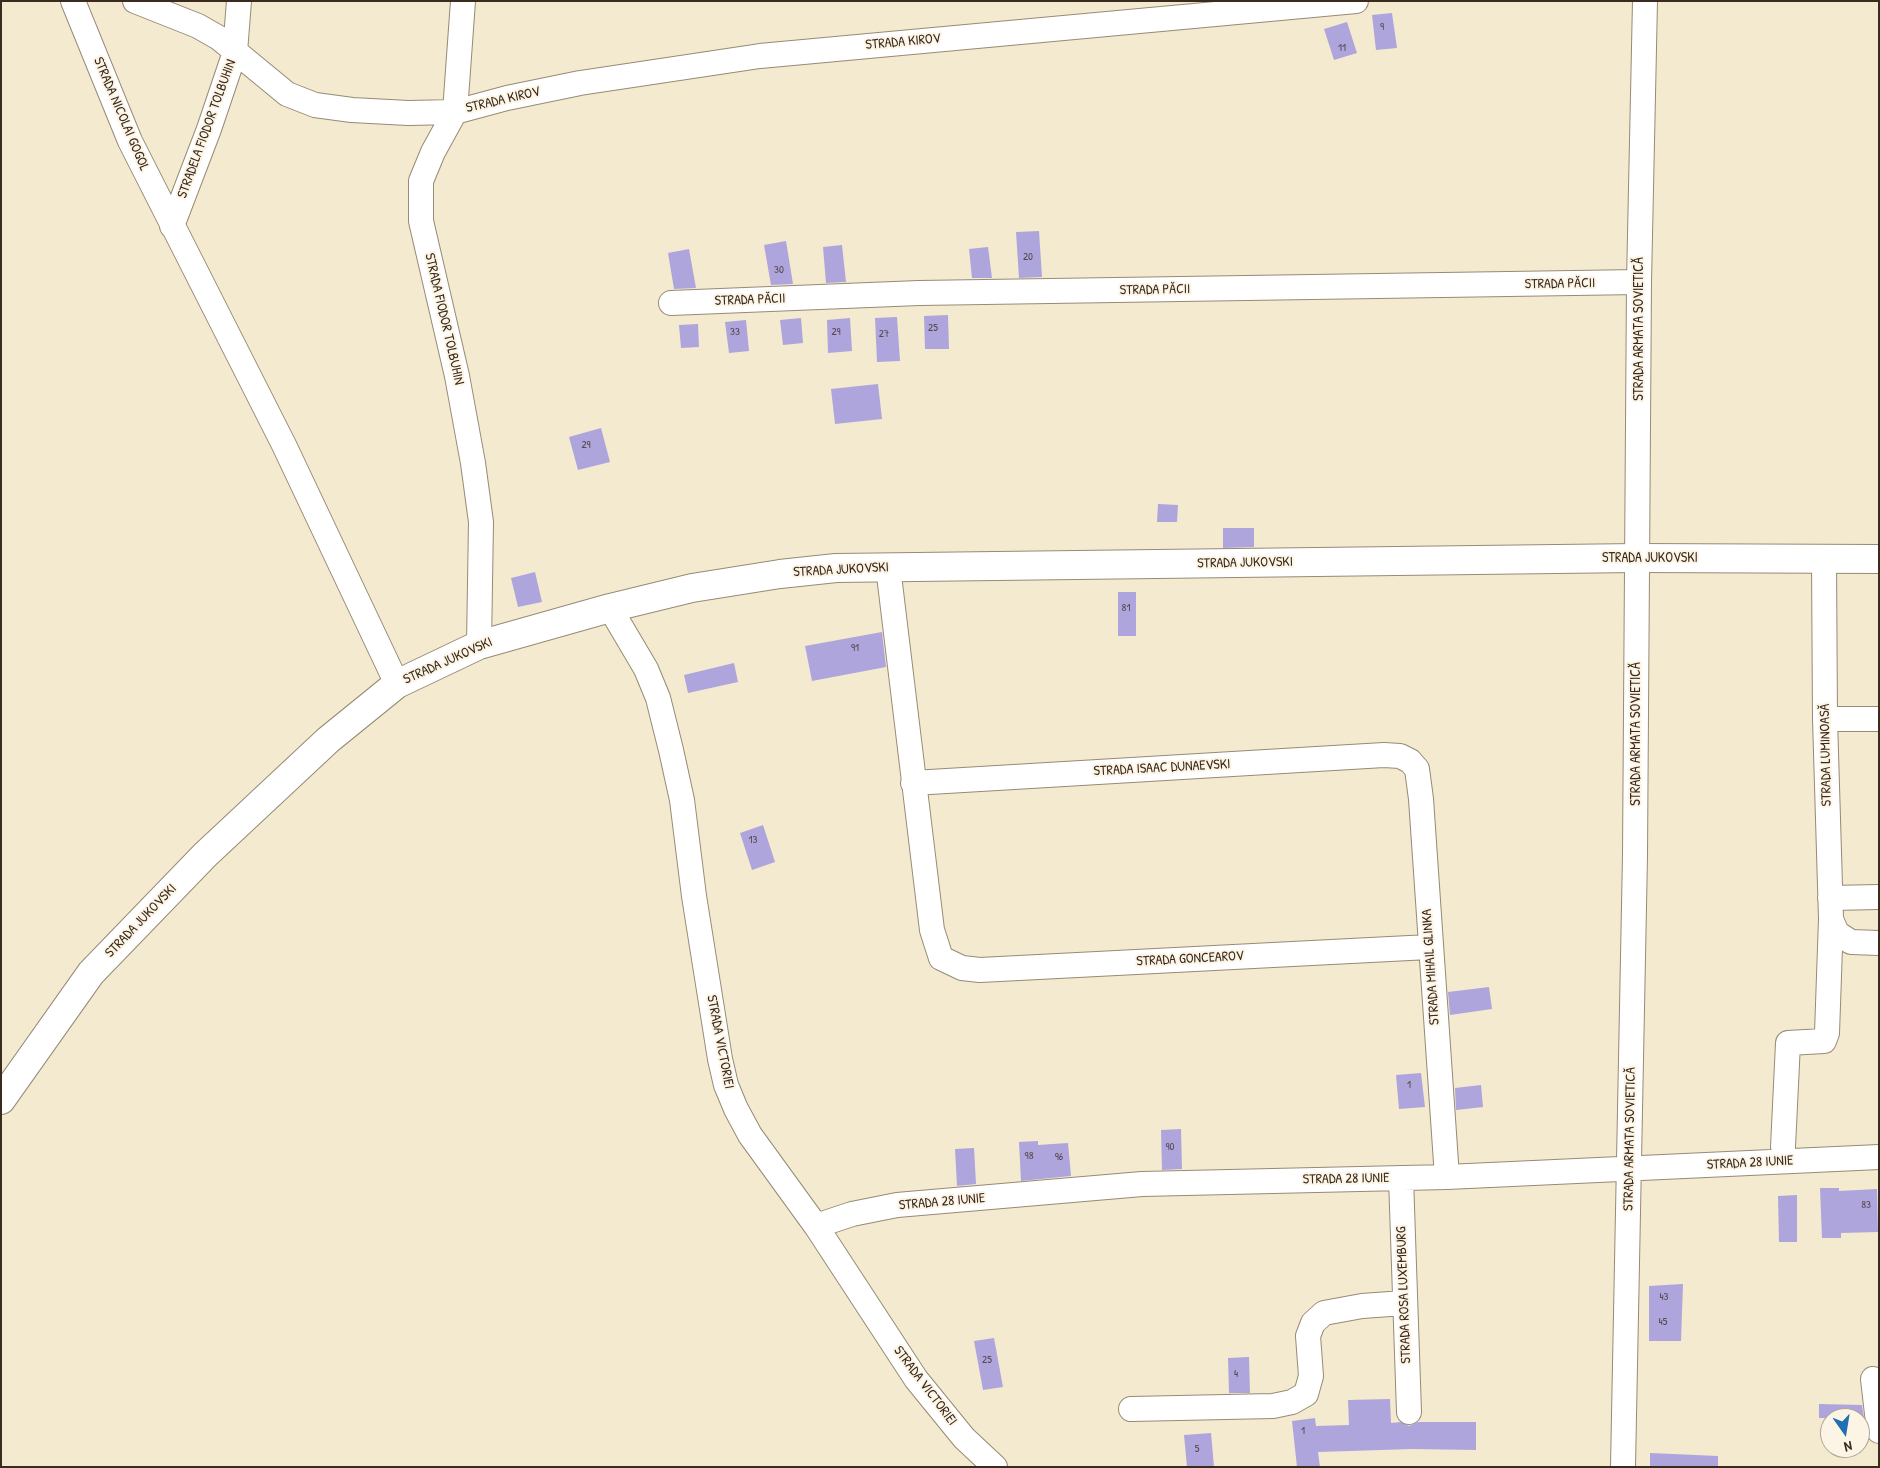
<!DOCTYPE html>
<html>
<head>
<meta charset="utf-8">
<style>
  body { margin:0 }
  #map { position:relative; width:1880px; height:1468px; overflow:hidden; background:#f3eacf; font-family:"Patrick Hand",sans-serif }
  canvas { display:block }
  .frame { position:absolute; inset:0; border:2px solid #3b2a1e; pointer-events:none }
  .north { position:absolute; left:1820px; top:1408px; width:50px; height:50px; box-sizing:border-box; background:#fcf5e5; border:1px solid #afa495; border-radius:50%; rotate:167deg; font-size:14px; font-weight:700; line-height:20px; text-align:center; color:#3b2a1e }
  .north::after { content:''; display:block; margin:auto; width:18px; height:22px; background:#1f6fb2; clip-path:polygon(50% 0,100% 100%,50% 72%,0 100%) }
</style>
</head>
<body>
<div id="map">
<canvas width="1880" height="1468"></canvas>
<div class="frame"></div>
<div class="north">N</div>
</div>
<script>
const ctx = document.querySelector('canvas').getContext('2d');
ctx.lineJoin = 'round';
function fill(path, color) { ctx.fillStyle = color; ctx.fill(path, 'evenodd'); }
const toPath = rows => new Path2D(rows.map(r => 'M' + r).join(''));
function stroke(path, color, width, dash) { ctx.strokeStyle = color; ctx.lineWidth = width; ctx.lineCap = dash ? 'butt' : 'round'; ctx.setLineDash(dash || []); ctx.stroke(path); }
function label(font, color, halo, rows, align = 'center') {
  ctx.font = font + ' "Patrick Hand",sans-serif'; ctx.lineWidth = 4; ctx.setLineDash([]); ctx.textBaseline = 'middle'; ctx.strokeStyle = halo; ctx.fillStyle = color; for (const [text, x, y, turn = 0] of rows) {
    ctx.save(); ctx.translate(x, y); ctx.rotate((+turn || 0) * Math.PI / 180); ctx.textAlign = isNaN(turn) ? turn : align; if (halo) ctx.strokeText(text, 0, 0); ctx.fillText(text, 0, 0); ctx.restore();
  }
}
fill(toPath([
  [1392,13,1397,48,1376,50,1372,15],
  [1347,22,1357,53,1334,60,1324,29],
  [1039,231,1042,277,1019,278,1016,232],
  [786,241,793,284,771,285,764,245],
  [842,245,846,282,826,283,823,247],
  [988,247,992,278,972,278,969,249],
  [689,249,696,288,674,289,668,253],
  [948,315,949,349,925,349,924,316],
  [897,317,900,361,877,362,875,318],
  [801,318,803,343,783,345,780,320],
  [850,318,852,351,828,353,827,320],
  [746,320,749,351,729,353,725,322],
  [698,324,699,347,681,348,679,325],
  [878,384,882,419,835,424,831,389],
  [601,428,610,462,578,470,569,437],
  [1158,504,1178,505,1177,522,1157,522],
  [1223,528,1254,528,1254,547,1223,548],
  [535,572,542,602,518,607,511,578],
  [1118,592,1136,592,1136,636,1118,636],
  [882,632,886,667,812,681,805,646],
  [734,663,738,682,688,693,684,675],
  [763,825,775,862,752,870,740,833],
  [1489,987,1492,1009,1450,1015,1448,992],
  [1421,1073,1425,1107,1399,1109,1396,1075],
  [1481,1085,1483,1107,1456,1110,1455,1088],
  [1181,1129,1182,1169,1162,1170,1161,1130],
  [1038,1141,1038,1145,1068,1143,1071,1176,1021,1181,1019,1142],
  [974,1148,976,1184,957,1186,955,1149],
  [1820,1188,1839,1188,1839,1191,1877,1189,1878,1232,1841,1233,1841,1238,1822,1238],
  [1797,1195,1797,1242,1779,1242,1778,1196],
  [1683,1284,1681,1341,1649,1341,1649,1286],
  [994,1338,1003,1387,983,1390,974,1341],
  [1249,1357,1250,1393,1229,1393,1228,1358],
  [1390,1399,1391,1423,1401,1422,1409,1426,1418,1422,1476,1422,1476,1450,1412,1449,1318,1452,1320,1467,1297,1467,1292,1421,1315,1418,1316,1426,1349,1425,1348,1400],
  [1819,1404,1862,1405,1864,1418,1819,1418],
  [1211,1433,1214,1467,1187,1467,1184,1435],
  [1650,1453,1718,1456,1718,1467,1650,1467]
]), '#aea5dd');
const minor = toPath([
  [73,1,130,141,284,445,397,684],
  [135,1,198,26,219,38,287,94,315,105,352,110,408,113,455,112,507,98,580,83,760,56,1356,1],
  [463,1,455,112,433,152,421,181,421,221,457,376,473,463,481,522,479,645],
  [172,226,209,129,235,52,239,1],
  [671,303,919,293,1639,282],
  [1824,559,1825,719,1831,919,1837,933,1851,942,1879,943],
  [888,567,932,930,941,958,962,968,980,970,1429,947],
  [610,608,646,669,658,698,671,750,682,800,694,896,720,1059,726,1085,736,1109,750,1135,816,1226,916,1379,964,1438,995,1467],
  [1825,719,1879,719],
  [913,783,1384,755,1400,756,1410,761,1417,769,1421,799,1447,1177],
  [1830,898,1879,897],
  [1783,1147,1788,1043,1824,1041,1827,1033,1831,919],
  [1401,1178,1409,1412],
  [816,1226,852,1214,897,1205,1142,1184,1447,1177,1879,1157],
  [1873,1379,1879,1431],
  [1131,1409,1273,1406,1292,1402,1306,1394,1311,1376,1308,1336,1313,1323,1324,1313,1362,1306,1404,1303],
  [1623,1467,1635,855,1639,282,1645,1]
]);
const major = toPath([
  [1,1100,91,973,205,855,328,740,397,684,479,645,610,608,692,588,780,574,836,568,1637,558,1879,559]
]);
stroke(minor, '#978a76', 26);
stroke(major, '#978a76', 30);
stroke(minor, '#fff', 24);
stroke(major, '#fff', 28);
label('11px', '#58494e', null, [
  ["9",1382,27],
  ["11",1342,48],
  ["20",1028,257],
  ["30",779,270],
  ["25",933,328],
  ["33",735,332],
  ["29",836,332],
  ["27",884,334],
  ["29",586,445],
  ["81",1126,608],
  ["91",855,648],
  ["13",753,840],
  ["1",1409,1085],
  ["90",1170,1147],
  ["98",1029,1156],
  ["96",1059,1157],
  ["83",1866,1205],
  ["43",1664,1297],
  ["45",1663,1322],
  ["25",987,1360],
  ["4",1236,1374],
  ["1",1303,1431],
  ["5",1197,1449]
]);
label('14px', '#3b2a1e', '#fcf5e5', [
  ["STRADA KIROV",903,42,-5],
  ["STRADA KIROV",503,100,-13],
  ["STRADA NICOLAI GOGOL",121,114,67],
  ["STRADELA FIODOR TOLBUHIN",207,129,-70],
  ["STRADA PĂCII",1560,284,-1],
  ["STRADA PĂCII",1155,290,-1],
  ["STRADA PĂCII",750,300,-2],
  ["STRADA FIODOR TOLBUHIN",444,319,77],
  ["STRADA ARMATA SOVIETICĂ",1639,329,-90],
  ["STRADA JUKOVSKI",1650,558],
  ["STRADA JUKOVSKI",1245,563,-1],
  ["STRADA JUKOVSKI",841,570,-3],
  ["STRADA JUKOVSKI",448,661,-24],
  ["STRADA ARMATA SOVIETICĂ",1636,734,-90],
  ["STRADA LUMINOASĂ",1826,755,-91],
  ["STRADA ISAAC DUNAEVSKI",1162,768,-3],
  ["STRADA JUKOVSKI",141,921,-46],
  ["STRADA GONCEAROV",1190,959,-3],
  ["STRADA MIHAIL GLINKA",1431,967,-94],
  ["STRADA VICTORIEI",720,1042,79],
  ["STRADA ARMATA SOVIETICĂ",1630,1139,-89],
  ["STRADA 28 IUNIE",1750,1163,-3],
  ["STRADA 28 IUNIE",1346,1179,-1],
  ["STRADA 28 IUNIE",942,1202,-5],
  ["STRADA ROSA LUXEMBURG",1404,1295,-92],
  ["STRADA VICTORIEI",925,1386,53]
]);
</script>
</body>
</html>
